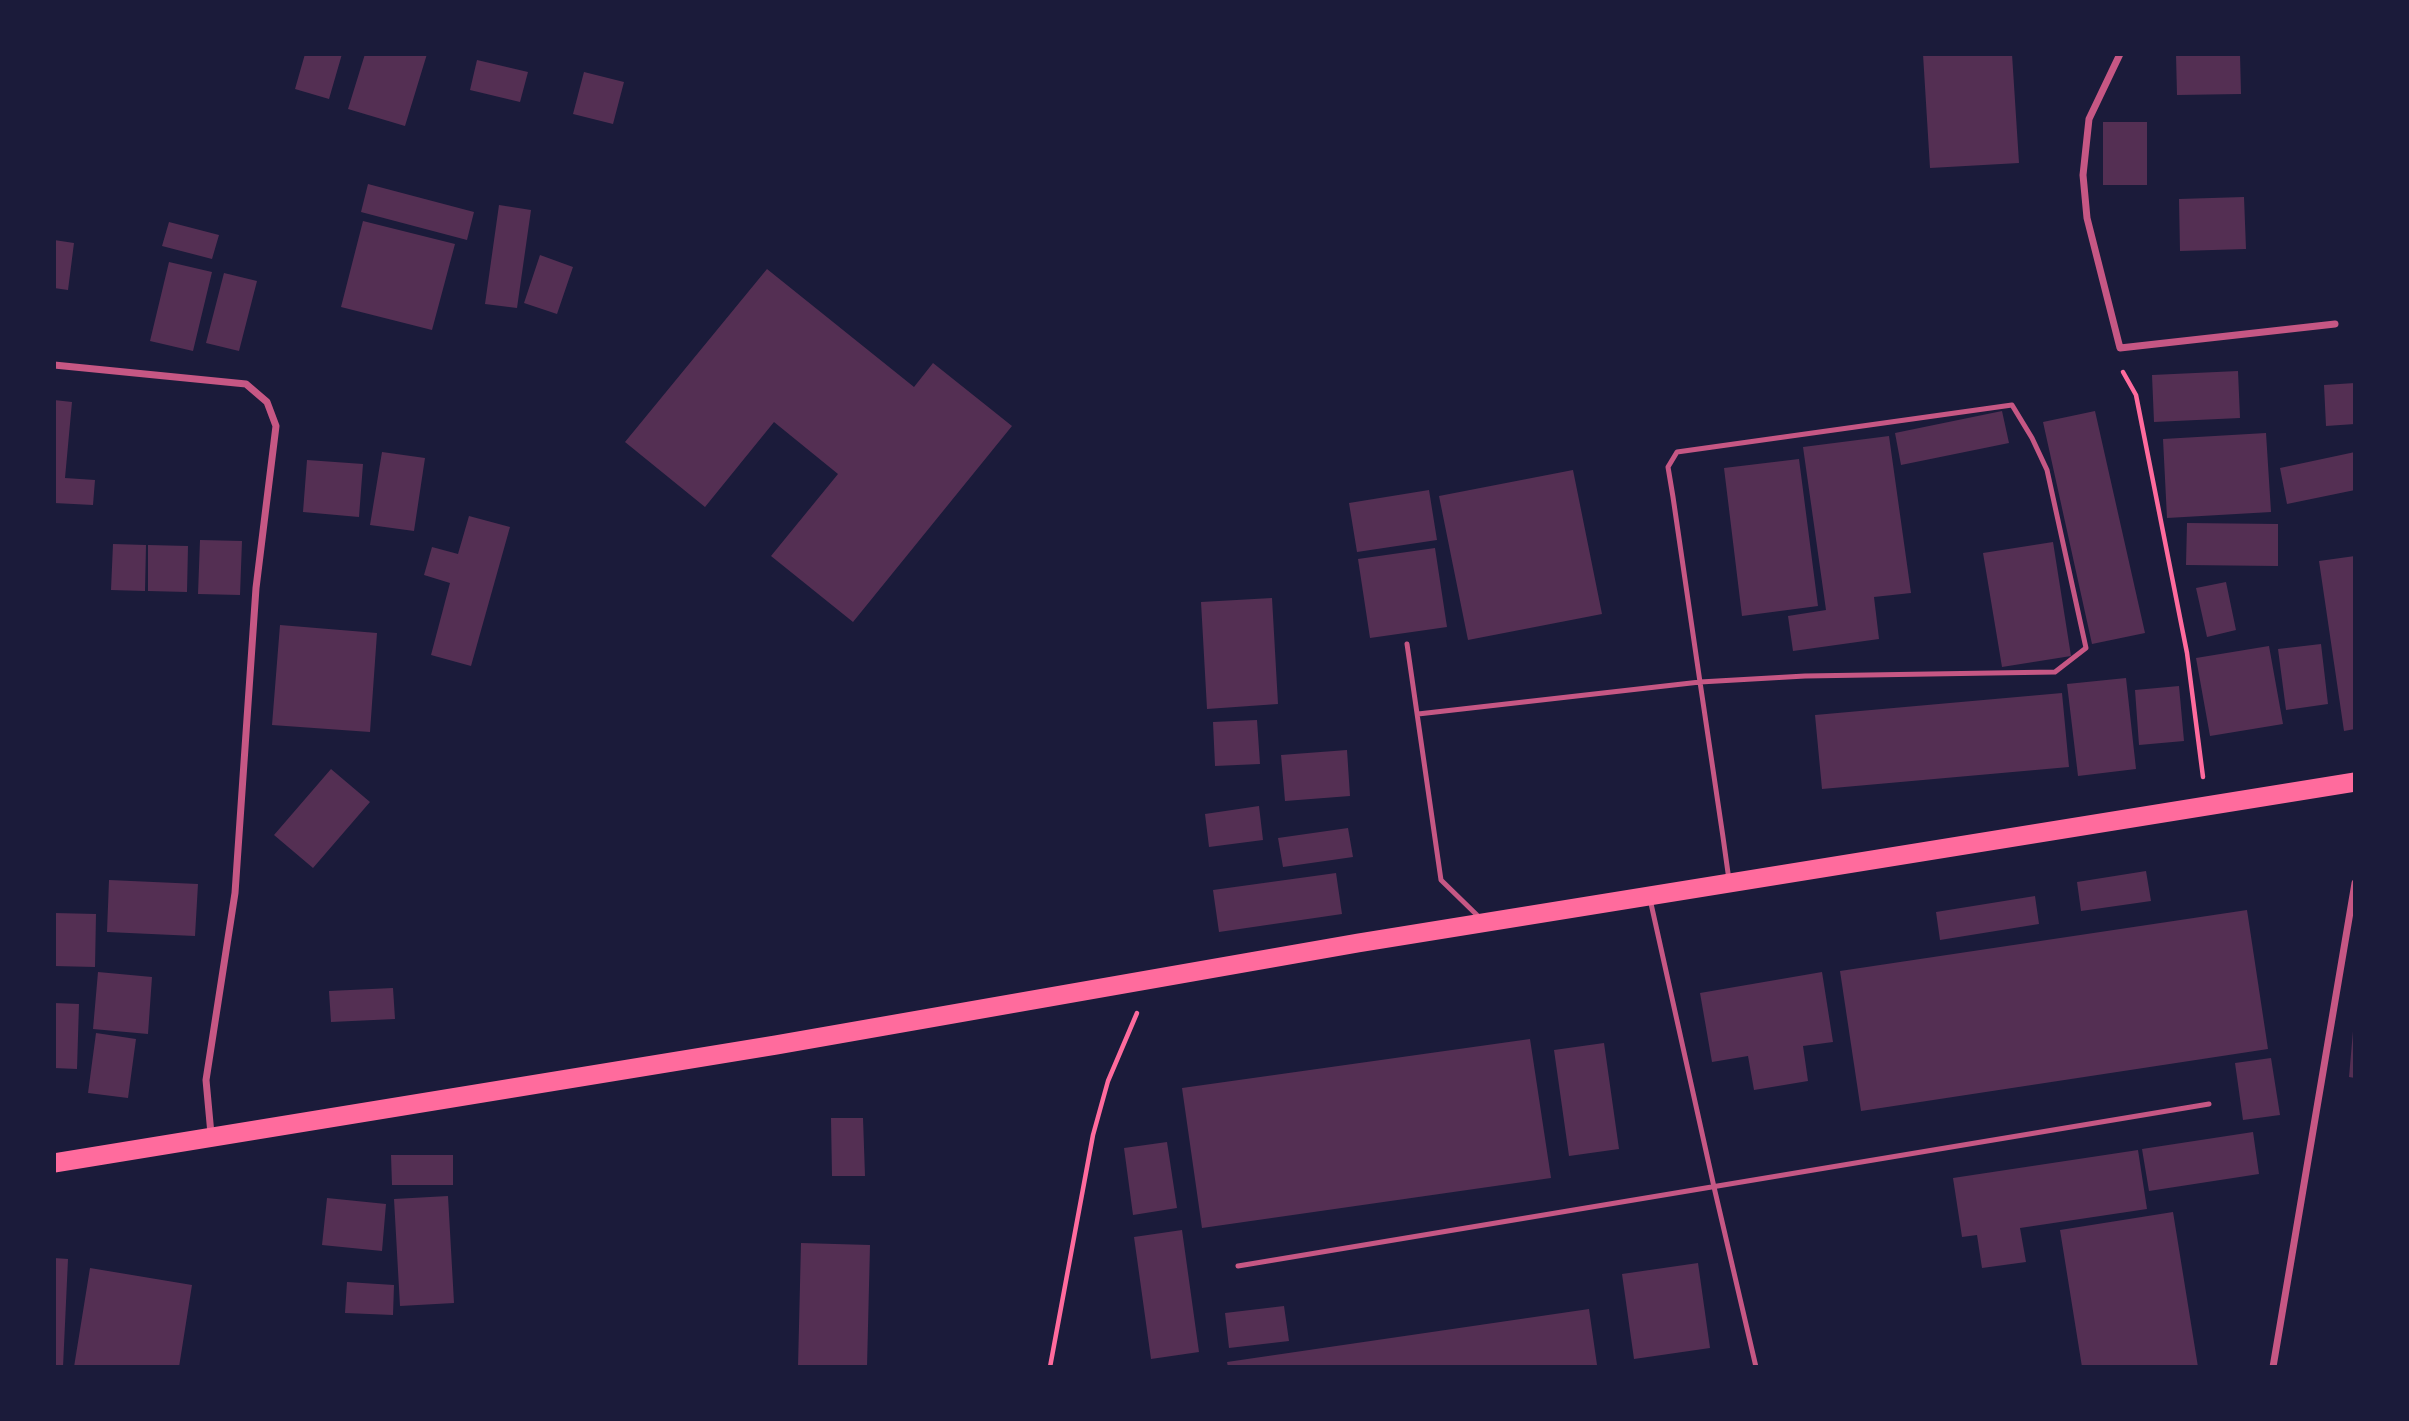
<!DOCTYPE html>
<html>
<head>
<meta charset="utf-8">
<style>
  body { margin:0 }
  #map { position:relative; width:2409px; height:1421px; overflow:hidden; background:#1b1b3a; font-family:Ubuntu,sans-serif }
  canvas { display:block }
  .frame { position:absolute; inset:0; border:56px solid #1b1b3a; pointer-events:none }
</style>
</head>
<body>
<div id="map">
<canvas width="2409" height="1421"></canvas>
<div class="frame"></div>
</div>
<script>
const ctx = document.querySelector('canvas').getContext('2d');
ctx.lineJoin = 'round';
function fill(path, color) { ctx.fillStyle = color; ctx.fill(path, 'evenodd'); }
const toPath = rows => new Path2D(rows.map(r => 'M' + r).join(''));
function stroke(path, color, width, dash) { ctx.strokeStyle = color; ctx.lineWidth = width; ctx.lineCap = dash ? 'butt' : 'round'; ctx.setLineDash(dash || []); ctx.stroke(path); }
fill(toPath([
  [305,54,342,54,329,99,295,89],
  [365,54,427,54,405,126,348,109],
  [1923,54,2012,54,2019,163,1930,168],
  [2176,54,2240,54,2241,94,2177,95],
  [477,60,528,72,520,102,470,90],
  [584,72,624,82,613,124,573,114],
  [2103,122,2147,122,2147,185,2103,185],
  [368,184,474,212,467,240,361,212],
  [2244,197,2246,249,2180,251,2179,199],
  [499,205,531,210,517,308,485,304],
  [363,221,455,244,432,330,341,307],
  [169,222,219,235,212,259,162,246],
  [54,240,74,243,68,290,54,288],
  [540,255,573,267,557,314,524,303],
  [169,262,212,272,193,351,150,341],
  [767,269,914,387,933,363,1012,426,853,622,771,556,838,474,774,422,705,507,625,442],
  [224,273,257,281,239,351,206,343],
  [2238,371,2240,418,2154,422,2152,375],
  [2355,383,2355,424,2326,426,2324,385],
  [54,400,72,402,65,478,95,480,93,505,54,503],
  [2002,411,2009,443,1901,465,1895,433],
  [2095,411,2145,633,2092,644,2043,422],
  [2266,433,2271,512,2167,518,2163,439],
  [1889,436,1911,593,1874,597,1879,639,1793,651,1788,616,1826,610,1803,447],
  [382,452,425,458,414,531,370,525],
  [2355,452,2355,490,2287,504,2280,468],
  [1799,459,1818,606,1742,616,1724,468],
  [307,460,363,464,359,517,303,512],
  [1573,470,1602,614,1468,640,1439,496],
  [1429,490,1437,540,1357,552,1349,503],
  [469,516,510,527,471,666,431,655,450,583,424,575,432,547,458,554],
  [2187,523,2278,524,2278,566,2186,565],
  [200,540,242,541,240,595,198,594],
  [2053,542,2071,656,2002,667,1983,553],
  [113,544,146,545,145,591,111,590],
  [148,545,188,546,187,592,148,591],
  [1435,548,1447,627,1370,638,1358,559],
  [2355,556,2355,729,2344,731,2319,561],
  [2226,582,2236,630,2207,637,2196,588],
  [1272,598,1278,704,1207,709,1201,602],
  [280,625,377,633,370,732,272,725],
  [2321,644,2328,704,2286,710,2278,649],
  [2269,646,2283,724,2210,736,2196,658],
  [2126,678,2136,769,2078,776,2067,684],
  [2179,686,2184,741,2139,745,2135,690],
  [2062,693,2069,767,1822,789,1815,715],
  [1257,720,1260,764,1215,766,1213,722],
  [1347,750,1350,796,1285,801,1281,755],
  [331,769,370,802,313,868,274,835],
  [1259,806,1263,840,1209,847,1205,814],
  [1348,828,1353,857,1283,867,1278,838],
  [2146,871,2151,901,2081,911,2077,882],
  [1336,873,1342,914,1219,932,1213,890],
  [109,880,198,884,195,936,107,932],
  [2035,896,2039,924,1940,940,1936,912],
  [2247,910,2268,1049,1861,1111,1840,971],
  [54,913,96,914,95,967,54,966],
  [98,972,152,977,148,1034,93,1029],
  [1822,972,1833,1042,1803,1046,1808,1081,1754,1090,1748,1056,1712,1062,1700,993],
  [393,988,395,1019,331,1022,329,991],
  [54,1003,79,1004,77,1069,54,1068],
  [2353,1031,2355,1031,2355,1078,2349,1077],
  [96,1033,136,1039,128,1098,88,1093],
  [1530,1039,1551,1178,1202,1228,1182,1088],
  [1604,1043,1619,1149,1569,1156,1554,1050],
  [2271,1058,2280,1115,2243,1120,2235,1063],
  [831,1118,863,1118,865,1176,832,1176],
  [2253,1132,2259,1174,2149,1191,2142,1149],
  [1167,1142,1177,1208,1133,1215,1124,1148],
  [2138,1150,2147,1209,2020,1228,2026,1262,1982,1268,1977,1235,1962,1237,1953,1178],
  [391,1155,453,1155,453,1185,392,1185],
  [448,1196,454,1303,400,1306,394,1199],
  [327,1198,386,1204,382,1251,322,1245],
  [2173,1212,2198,1367,2082,1367,2060,1230],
  [1182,1230,1199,1352,1151,1359,1134,1237],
  [801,1243,870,1245,867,1367,798,1367],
  [54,1258,68,1259,63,1367,54,1367],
  [1698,1263,1710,1348,1634,1359,1622,1274],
  [90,1268,192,1285,179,1367,74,1367],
  [347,1282,394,1285,393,1315,345,1313],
  [1284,1306,1289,1341,1229,1348,1225,1313],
  [1589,1309,1597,1365,1584,1367,1228,1367,1227,1362]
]), '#542f53');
stroke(toPath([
  [2123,372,2136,395,2187,653,2203,777],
  [1050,1367,1093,1135,1108,1081,1137,1013]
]), '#ff6b9d', 4.5);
stroke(toPath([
  [1407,644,1441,880,1481,919],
  [1418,714,1700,682,1805,676,2055,672,2086,648,2047,470,2032,438,2012,405,1677,452,1668,467,1673,497,1700,682,1723,837,1729,880],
  [1650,899,1714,1187,1756,1367],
  [1238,1266,2209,1104]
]), '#c65784', 5);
stroke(toPath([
  [2120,54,2089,119,2083,175,2087,218,2120,348,2335,324],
  [54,365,246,384,267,402,276,426,256,588,235,893,206,1080,211,1134],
  [2273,1367,2355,883]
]), '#c65784', 7);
stroke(toPath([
  [54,1163,776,1045,1358,943,2355,782]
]), '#ff6b9d', 19);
</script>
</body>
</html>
